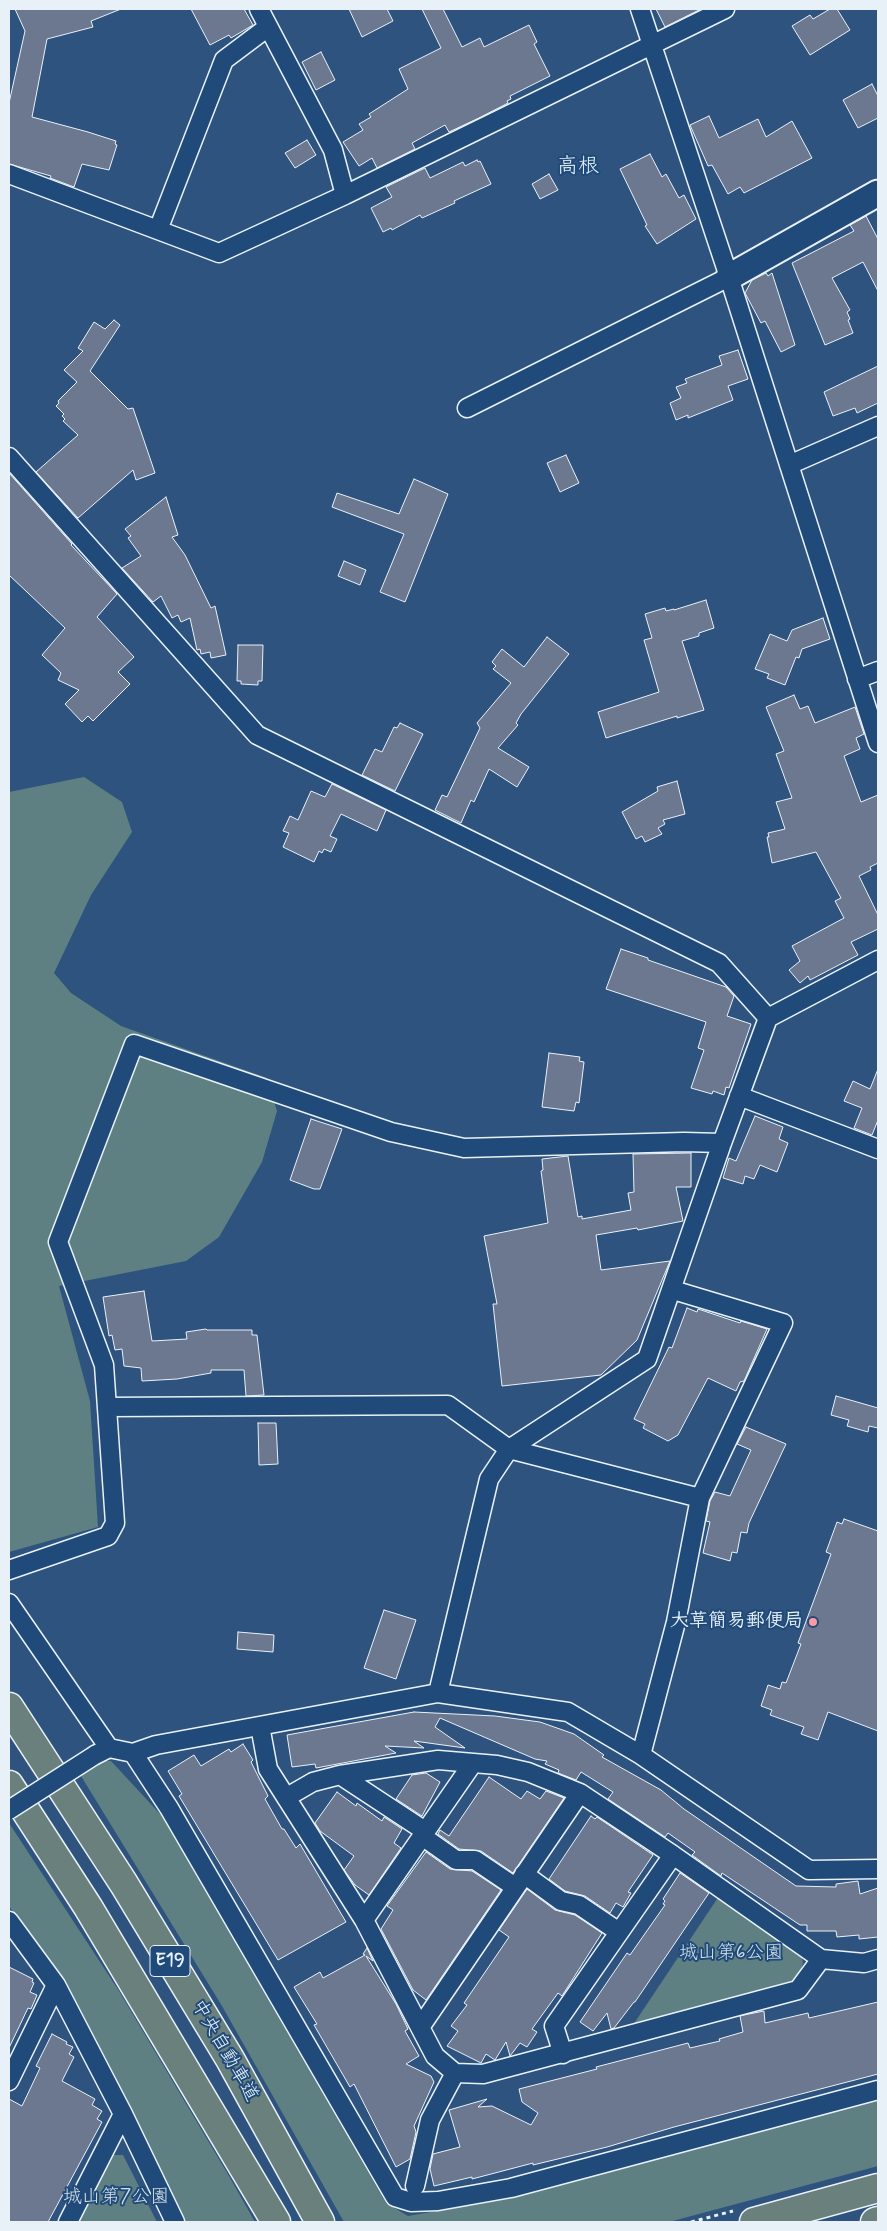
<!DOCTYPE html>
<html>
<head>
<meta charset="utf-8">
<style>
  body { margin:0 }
  #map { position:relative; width:887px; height:2231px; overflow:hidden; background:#2e537e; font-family:Mynerve,sans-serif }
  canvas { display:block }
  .frame { position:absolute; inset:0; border:10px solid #e8f1f8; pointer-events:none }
</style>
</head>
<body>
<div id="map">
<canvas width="887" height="2231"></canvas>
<div class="frame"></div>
</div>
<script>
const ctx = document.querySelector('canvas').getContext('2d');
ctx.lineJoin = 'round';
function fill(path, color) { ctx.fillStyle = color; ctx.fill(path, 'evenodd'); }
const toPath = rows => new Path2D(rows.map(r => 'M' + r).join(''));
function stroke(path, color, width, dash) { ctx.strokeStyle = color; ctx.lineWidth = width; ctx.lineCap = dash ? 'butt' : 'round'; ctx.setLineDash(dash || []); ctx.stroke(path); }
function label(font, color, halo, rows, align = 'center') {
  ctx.font = font + ' Mynerve,"Klee One",sans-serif'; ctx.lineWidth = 4; ctx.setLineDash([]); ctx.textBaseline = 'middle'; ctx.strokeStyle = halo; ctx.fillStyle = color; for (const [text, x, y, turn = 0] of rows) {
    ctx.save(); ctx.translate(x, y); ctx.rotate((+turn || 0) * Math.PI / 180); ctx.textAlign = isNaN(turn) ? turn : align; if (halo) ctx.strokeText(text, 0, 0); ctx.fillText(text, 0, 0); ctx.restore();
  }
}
fill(toPath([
  [84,777,122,802,132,832,91,895,54,973,71,993,121,1026,267,1078,277,1111,262,1162,219,1237,186,1261,59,1286,90,1401,98,1527,9,1552,9,792],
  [103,1761,111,1761,161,1815,386,2203,408,2216,516,2197,878,2100,878,2166,669,2222,344,2222,222,2006,81,1776],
  [9,1823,119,1991,229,2176,255,2222,184,2222,109,2065,70,1991,9,1906],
  [719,1896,801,1955,803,1963,799,1976,791,1981,633,2025],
  [110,2155,123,2155,157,2222,77,2222]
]), '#5f8083');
const building = toPath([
  [15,9,121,9,91,21,93,27,47,39,32,117,88,132,116,141,115,144,117,145,109,170,82,164,74,187,50,178,51,176,9,164,9,103,25,31,15,9],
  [191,9,244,9,253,25,231,38,229,35,210,45,191,9],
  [349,9,387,9,393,21,362,37,349,9],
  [422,9,443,9,462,47,480,38,484,47,529,25,537,42,534,44,550,76,510,96,511,99,507,101,508,103,479,118,449,132,445,125,412,143,415,149,377,168,372,158,359,166,343,142,363,130,359,124,371,117,369,114,408,89,399,69,441,48,422,9],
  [656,9,701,9,665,27,656,9],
  [830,9,837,9,850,30,810,55,792,26,810,15,813,19,830,9],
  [321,52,335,80,316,90,302,62,321,52],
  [872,84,878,96,878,118,858,128,843,100,872,84],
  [709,116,719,138,758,119,766,137,792,121,812,158,744,193,740,187,728,194,712,165,708,166,690,125,709,116],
  [307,140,316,155,295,168,285,153,307,140],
  [650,154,662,177,666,174,679,198,684,195,696,219,657,244,645,226,647,225,620,169,650,154],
  [477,160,478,162,480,161,491,184,454,201,455,203,422,218,420,215,392,230,391,228,383,232,371,208,392,197,386,187,425,168,430,178,463,162,465,166,477,160],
  [549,174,558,190,540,199,532,184,549,174],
  [866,216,878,239,878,291,863,262,832,278,850,310,847,312,850,319,848,320,853,333,825,345,792,263,854,231,850,225,866,216],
  [766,273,768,276,772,273,795,345,781,352,765,321,761,323,745,293,752,280,766,273],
  [114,320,120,325,90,371,128,409,133,408,155,473,136,480,133,470,78,518,36,472,78,435,63,421,65,419,62,416,64,414,56,406,59,403,58,401,77,382,64,370,83,351,78,348,94,322,105,329,114,320],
  [738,350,748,379,728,386,733,400,688,418,688,415,676,420,670,403,681,398,676,387,687,383,685,379,722,365,719,356,738,350],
  [878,366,878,403,857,413,855,408,833,416,824,392,878,366],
  [566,455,579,483,560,492,547,463,566,455],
  [9,473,72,544,71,545,117,594,97,617,134,657,118,672,130,684,93,721,88,716,82,722,65,704,79,690,58,680,61,673,42,655,65,628,9,575,9,473],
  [414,479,448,494,405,602,380,592,404,534,332,507,337,493,399,514,414,479],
  [166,497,178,535,172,537,185,555,211,608,215,606,226,655,211,658,210,652,201,654,200,649,197,650,190,618,181,622,178,615,172,618,161,596,153,602,122,568,141,556,128,538,131,536,125,529,166,497],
  [344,561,366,570,360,585,338,576,344,561],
  [706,600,714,628,699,633,699,636,682,641,704,710,677,718,677,716,606,738,598,712,659,692,644,640,652,638,645,614,665,608,666,611,674,609,674,610,706,600],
  [823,618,830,639,802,649,799,658,796,657,785,685,767,678,769,674,755,669,770,634,787,641,792,630,823,618],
  [547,637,569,654,521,714,516,723,518,725,498,748,529,767,517,787,489,769,474,802,471,800,461,823,435,810,442,795,447,797,480,728,477,723,511,683,493,669,496,666,492,662,502,649,524,667,547,637],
  [238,645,263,645,262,681,258,681,258,685,241,684,241,681,237,681,238,645],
  [794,695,800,709,808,706,815,723,855,707,864,734,856,738,860,749,844,756,861,802,878,795,878,863,870,867,871,870,859,876,878,915,878,929,851,942,858,955,810,980,808,976,800,983,789,970,800,961,792,946,844,918,835,901,841,898,816,852,772,863,767,837,769,837,768,833,785,829,776,802,792,798,776,754,784,751,766,707,794,695],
  [400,723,423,734,395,791,362,775,375,749,382,752,394,727,397,728,400,723],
  [677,781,685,814,663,820,665,824,658,828,662,834,645,842,642,836,636,839,622,812,658,791,657,787,677,781],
  [332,784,386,810,377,831,341,814,330,836,337,839,331,852,324,849,322,853,319,851,314,862,283,847,289,833,283,831,290,816,298,820,311,791,325,797,332,784],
  [621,949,648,958,648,960,726,987,734,996,727,1016,751,1024,729,1088,726,1087,724,1095,713,1091,712,1094,691,1088,704,1050,698,1048,706,1022,606,989,621,949],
  [549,1053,580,1057,579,1061,584,1062,579,1103,576,1102,574,1111,542,1107,549,1053],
  [878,1069,878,1120,872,1135,854,1128,862,1108,844,1101,853,1081,870,1089,878,1069],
  [755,1116,783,1127,779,1139,788,1143,777,1172,760,1165,754,1179,745,1176,743,1184,723,1178,729,1158,736,1161,755,1116],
  [311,1119,342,1129,320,1189,314,1189,290,1180,311,1119],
  [691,1153,691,1187,676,1187,683,1221,638,1230,637,1228,596,1235,601,1270,670,1261,637,1340,601,1375,502,1386,493,1304,497,1304,484,1236,548,1223,541,1171,543,1170,542,1159,568,1156,578,1217,582,1216,582,1219,631,1210,628,1193,634,1192,633,1154,691,1153],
  [144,1291,152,1341,187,1339,186,1332,206,1329,207,1330,252,1330,252,1335,257,1335,264,1395,246,1396,244,1370,211,1370,211,1373,177,1379,142,1381,141,1368,124,1366,122,1349,115,1350,112,1335,109,1336,103,1297,144,1291],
  [687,1308,697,1312,698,1309,740,1323,741,1321,767,1329,744,1381,740,1382,736,1391,708,1378,678,1435,668,1441,643,1428,645,1424,634,1419,669,1347,672,1348,687,1308],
  [836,1396,878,1408,878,1428,869,1426,868,1432,847,1426,849,1420,831,1415,836,1396],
  [258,1423,276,1423,278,1464,259,1465,258,1423],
  [746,1427,786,1444,749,1523,747,1533,741,1532,737,1553,732,1552,730,1561,703,1553,710,1522,706,1521,710,1501,715,1492,730,1496,751,1450,737,1444,746,1427],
  [844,1519,878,1531,878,1731,828,1712,818,1740,801,1734,804,1727,770,1715,772,1710,761,1706,768,1685,780,1689,782,1682,786,1683,801,1644,798,1643,831,1554,826,1552,837,1522,842,1524,844,1519],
  [384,1610,416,1620,396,1679,364,1668,384,1610],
  [238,1632,274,1635,273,1652,237,1649,238,1632],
  [414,1712,495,1716,540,1722,574,1734,604,1755,602,1757,661,1790,684,1809,796,1886,836,1887,836,1884,858,1881,860,1894,878,1888,878,1937,859,1939,859,1935,837,1937,836,1931,807,1931,807,1925,800,1925,722,1873,721,1876,692,1855,695,1852,668,1833,665,1837,608,1799,613,1792,581,1772,576,1780,558,1773,559,1770,545,1764,547,1761,535,1759,440,1718,435,1727,465,1748,414,1741,424,1748,385,1746,396,1753,316,1768,315,1764,292,1767,287,1735,414,1712],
  [243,1744,253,1760,251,1762,268,1796,265,1799,282,1829,284,1829,296,1848,300,1844,346,1922,278,1960,179,1796,182,1794,168,1771,194,1755,201,1766,229,1749,231,1752,243,1744],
  [426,1773,440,1782,422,1816,396,1799,412,1775,426,1773],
  [489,1777,521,1799,527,1791,540,1799,546,1791,564,1798,513,1873,481,1851,459,1849,438,1834,440,1830,449,1836,489,1777],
  [337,1792,356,1806,357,1803,382,1821,384,1817,402,1829,394,1843,401,1848,369,1895,355,1885,344,1870,354,1856,320,1831,315,1823,337,1792],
  [591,1816,595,1819,597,1817,653,1855,628,1892,631,1893,623,1907,616,1903,610,1913,585,1896,565,1891,549,1879,591,1816],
  [426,1852,450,1869,472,1871,501,1890,426,2000,413,1990,381,1929,393,1910,387,1906,426,1852],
  [680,1873,709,1893,635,2002,634,2002,614,2028,611,2029,607,2013,593,2031,580,2022,627,1953,630,1955,665,1905,663,1904,665,1901,663,1899,680,1873],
  [527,1889,555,1910,575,1915,602,1933,562,1996,558,1993,532,2029,537,2032,527,2047,520,2043,510,2056,506,2042,495,2060,486,2054,481,2063,447,2046,458,2031,451,2026,467,2005,464,2003,509,1937,499,1930,527,1889],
  [367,1948,373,1961,366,1956,396,2004,408,2029,405,2031,419,2056,406,2064,431,2076,434,2082,414,2126,416,2132,410,2159,396,2167,354,2084,350,2087,314,2025,317,2024,294,1987,320,1972,323,1978,365,1955,363,1954,367,1948],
  [9,1967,33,1979,32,1982,34,1983,30,1992,37,1995,31,2009,28,2008,9,2048,9,1967],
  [878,2002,878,2074,674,2127,607,2147,533,2165,533,2163,472,2179,472,2177,434,2186,430,2169,433,2154,460,2147,449,2110,487,2099,478,2107,492,2106,531,2125,538,2113,522,2102,519,2089,597,2069,596,2067,688,2043,690,2048,720,2041,719,2039,743,2032,740,2016,744,2015,764,2011,765,2023,808,2013,809,2018,878,2002],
  [52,2034,67,2042,66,2044,73,2047,69,2054,74,2057,62,2081,95,2099,92,2105,102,2111,97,2119,102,2122,48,2222,9,2222,9,2099,22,2106,40,2068,36,2066,52,2034]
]);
fill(building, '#6b7890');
stroke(building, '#e8f1f8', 1);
const street = toPath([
  [259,9,333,150,345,195],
  [640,9,729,277,878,743],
  [9,174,219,253,345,195,725,9],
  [158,230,224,60,268,27],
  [467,408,729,277],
  [9,457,257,735,719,963,768,1018],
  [789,465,878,426],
  [857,679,878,671],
  [739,1096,878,1149],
  [107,1407,448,1405,509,1449,700,1498],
  [9,1570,108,1536,115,1523,104,1365,58,1242,134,1044,391,1132,464,1148,684,1142,722,1143],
  [9,1603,109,1748],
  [438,1693,489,1479,509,1449,647,1359,722,1143,768,1018,878,960],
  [260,1726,268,1769,364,1920,435,2056,455,2073,483,2074,798,1990,821,1959],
  [133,1753,169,1808,395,2197,411,2202,438,2201,511,2188,878,2090],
  [95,1755,109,1748,133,1753,156,1745,438,1693,568,1712,641,1755,809,1870,878,1869],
  [641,1755,676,1622,700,1498,783,1323,673,1290],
  [340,1775,425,1831],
  [287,1797,313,1782,340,1775,438,1760,497,1765,528,1772,580,1793,673,1855,821,1959,864,1963,878,1959],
  [422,1836,456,1860,475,1860,515,1887],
  [524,1874,561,1901,579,1905,619,1932],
  [364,1920,473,1763],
  [9,1921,56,1985,123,2114,175,2222],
  [421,2026,580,1793],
  [563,2054,554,2026,673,1855],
  [9,2081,56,1985],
  [415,2186,430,2120,455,2073],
  [68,2222,123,2114]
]);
const secondary = toPath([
  [729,277,878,193]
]);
const highway = toPath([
  [9,1707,124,1884,230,2059,320,2222],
  [9,1785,88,1907,276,2222],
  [754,2222,878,2188],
  [875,2222,878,2221]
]);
stroke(street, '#e8f1f8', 21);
stroke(secondary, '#e8f1f8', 29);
stroke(highway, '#e8f1f8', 31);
stroke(toPath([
  [691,2222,733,2211]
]), '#e8f1f8', 3, [4, 4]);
stroke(street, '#1f4a7a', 18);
stroke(secondary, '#1f4a7a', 25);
stroke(highway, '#6a807d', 28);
const streetBridge = toPath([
  [9,1810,95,1755]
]);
stroke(streetBridge, '#e8f1f8', 21, []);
stroke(streetBridge, '#1f4a7a', 18);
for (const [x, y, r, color] of [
  [813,1622,5,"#ff9aa2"]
]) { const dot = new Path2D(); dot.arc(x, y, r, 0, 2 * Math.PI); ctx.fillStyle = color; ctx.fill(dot); stroke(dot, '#1f4a7a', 2); }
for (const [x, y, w] of [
  [170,1961,40]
]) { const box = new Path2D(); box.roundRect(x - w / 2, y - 15.5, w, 31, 4); ctx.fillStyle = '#1f4a7a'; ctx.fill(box); stroke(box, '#e8f1f8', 1); }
label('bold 18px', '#e8f1f8', null, [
  ["E19",170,1961]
]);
label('bold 19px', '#e8f1f8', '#1f4a7a', [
  ["大草簡易郵便局",803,1622]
], 'right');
label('19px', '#d3e0e6', '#1f4a7a', [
  ["城山第6公園",731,1954],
  ["城山第7公園",116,2198]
]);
label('19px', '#e8f1f8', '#1f4a7a', [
  ["中央自動車道",224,2051,60]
]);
label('21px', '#e8f1f8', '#1f4a7a', [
  ["高根",578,168]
]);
</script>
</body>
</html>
